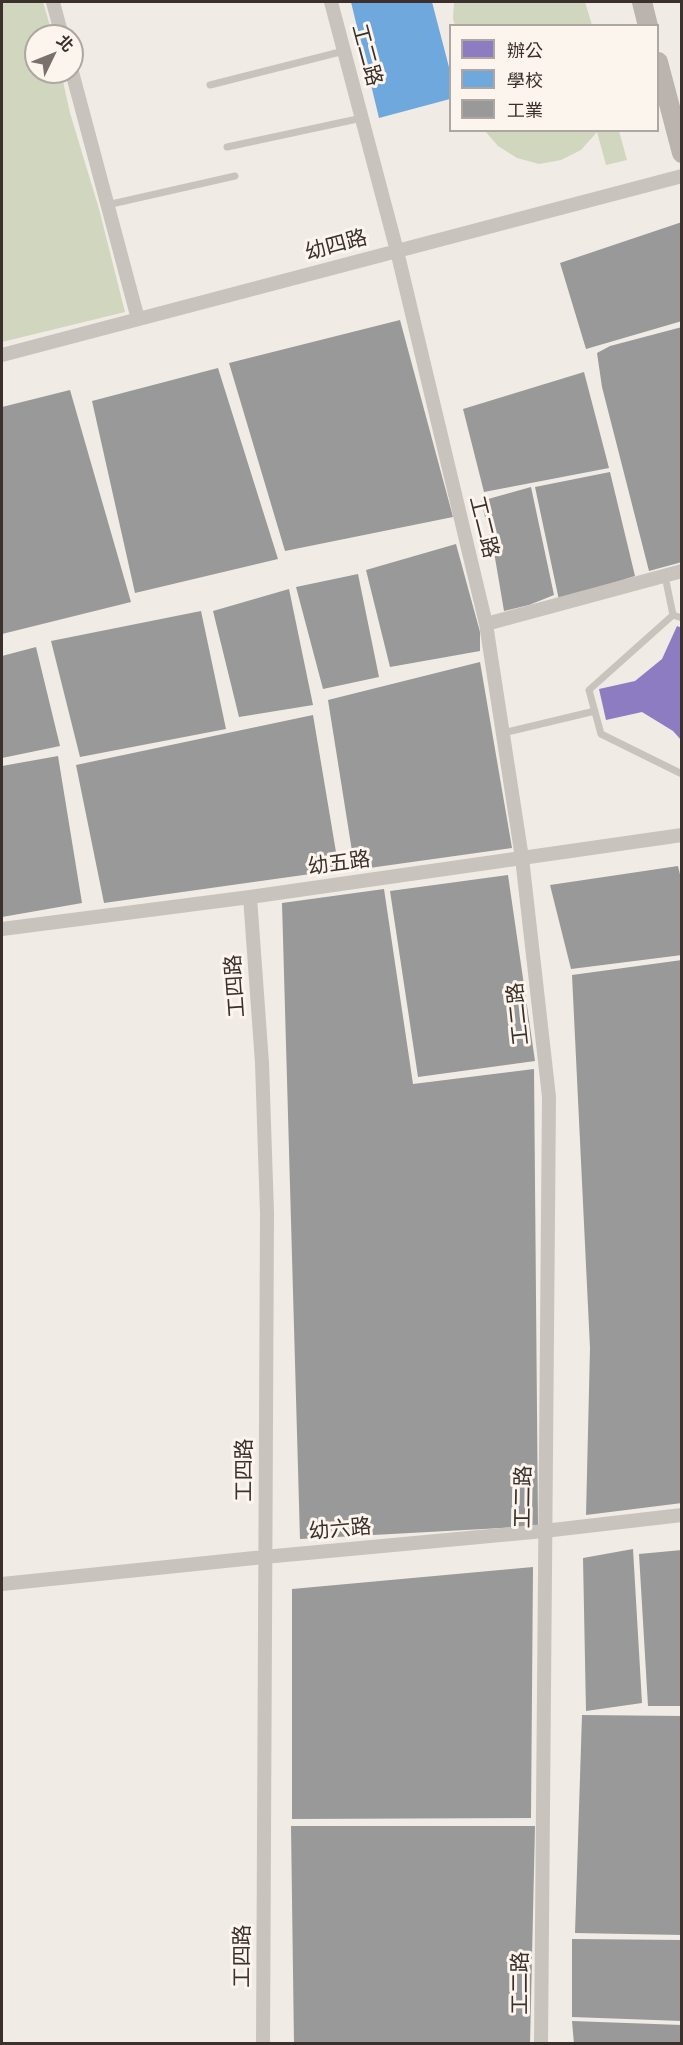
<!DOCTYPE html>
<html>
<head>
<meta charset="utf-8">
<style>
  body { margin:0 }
  #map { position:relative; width:683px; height:2045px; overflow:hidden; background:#f0ebe5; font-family:Lato,"Noto Sans TC",sans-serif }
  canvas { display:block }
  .frame { position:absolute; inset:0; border:3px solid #3b302b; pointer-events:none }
  .legend { position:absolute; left:449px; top:24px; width:210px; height:108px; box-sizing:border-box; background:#fbf5ee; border:2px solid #aea6a0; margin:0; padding:8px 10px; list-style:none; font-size:18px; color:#3b302b }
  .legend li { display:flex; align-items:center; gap:12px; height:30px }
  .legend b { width:30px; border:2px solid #aea6a0 }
  .north { position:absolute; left:24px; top:24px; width:60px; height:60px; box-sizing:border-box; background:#fbf5ee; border:2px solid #aea6a0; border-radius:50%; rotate:47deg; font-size:16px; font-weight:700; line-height:24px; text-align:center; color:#3b302b }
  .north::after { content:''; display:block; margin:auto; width:21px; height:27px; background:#7a716c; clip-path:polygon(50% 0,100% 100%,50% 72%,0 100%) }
</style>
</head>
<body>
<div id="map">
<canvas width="683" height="2045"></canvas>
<div class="frame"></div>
<ul class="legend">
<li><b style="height:16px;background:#8e7cc3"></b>辦公</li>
<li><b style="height:16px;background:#6fa8dc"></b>學校</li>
<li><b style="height:16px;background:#999"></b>工業</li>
</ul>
<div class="north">北</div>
</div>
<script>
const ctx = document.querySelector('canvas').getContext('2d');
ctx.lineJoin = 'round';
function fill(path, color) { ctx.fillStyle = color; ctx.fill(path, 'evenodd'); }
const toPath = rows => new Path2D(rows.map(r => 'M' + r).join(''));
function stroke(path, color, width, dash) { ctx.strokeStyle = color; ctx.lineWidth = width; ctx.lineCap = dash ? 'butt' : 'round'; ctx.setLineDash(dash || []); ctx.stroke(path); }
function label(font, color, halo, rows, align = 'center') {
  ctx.font = font + ' Lato,"Noto Sans TC",sans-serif'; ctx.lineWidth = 6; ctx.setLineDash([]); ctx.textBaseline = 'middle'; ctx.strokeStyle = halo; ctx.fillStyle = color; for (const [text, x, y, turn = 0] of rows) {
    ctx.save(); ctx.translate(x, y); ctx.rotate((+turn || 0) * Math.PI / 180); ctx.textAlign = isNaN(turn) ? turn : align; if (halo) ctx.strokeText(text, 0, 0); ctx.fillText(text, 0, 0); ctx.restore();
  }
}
fill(toPath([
  [2,2,43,2,53,36,36,36,36,72,61,72,70,113,99,209,125,312,2,342],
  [454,2,585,2,592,25,455,25,453,19],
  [485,131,619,131,627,160,606,165,597,132,581,150,561,160,539,164,517,158,498,146]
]), '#d1d6bf');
fill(toPath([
  [677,626,682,628,682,741,673,731,642,712,606,720,599,689,635,681,662,659]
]), '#8e7cc3');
fill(toPath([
  [351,2,432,2,450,71,450,99,379,118]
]), '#6fa8dc');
fill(toPath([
  [682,222,682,321,586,349,560,263],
  [400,320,453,517,285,551,229,363],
  [682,327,682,562,649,571,602,387,597,353,610,346],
  [218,368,278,559,135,593,92,401],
  [584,372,609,468,484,492,463,409],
  [70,390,131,602,2,634,2,407],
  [610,472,635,576,559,600,535,487],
  [531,487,554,595,529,605,504,611,494,552,481,501],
  [456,544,480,632,480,651,390,667,366,570],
  [358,574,379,677,323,689,296,587],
  [289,589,313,705,239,717,213,611],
  [201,611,226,729,80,757,51,641],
  [36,647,60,746,2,758,2,656],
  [480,662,512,848,355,870,328,700],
  [313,715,339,870,104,903,76,765],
  [58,756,82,903,2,917,2,766],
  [678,866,682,883,682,955,571,969,550,885],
  [508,875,535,1061,418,1077,390,891],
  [384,889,413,1084,534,1069,538,1526,300,1539,282,903],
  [682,960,682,1503,586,1515,590,1348,572,975],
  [633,1549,642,1703,586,1711,583,1558],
  [682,1550,682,1706,648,1706,639,1554],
  [533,1567,531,1818,292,1819,292,1589],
  [582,1715,682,1716,682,1935,575,1933],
  [291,1826,535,1826,530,2044,294,2044],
  [572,1939,682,1940,682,2021,572,2017],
  [572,2021,682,2025,682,2044,574,2044]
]), '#999');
stroke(toPath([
  [210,85,344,51],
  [227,147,362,118],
  [107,205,235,176],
  [665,576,673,615],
  [682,618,673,615,589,690,601,734,682,774],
  [503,733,595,711]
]), '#c9c3be', 7);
stroke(toPath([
  [53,2,62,36],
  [331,2,397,251,486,624,522,858,549,1097,541,2044],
  [72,72,138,319],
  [2,355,682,176],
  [486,624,682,571],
  [250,897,262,1063,267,1213,263,2044],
  [2,929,250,897,682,835],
  [2,1584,264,1557,544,1531,682,1515]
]), '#c9c3be', 14);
stroke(toPath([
  [642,2,648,26],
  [658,62,682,153]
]), '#bab3ae', 20);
label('21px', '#3b302b', '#fbf5ee', [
  ["工二路",367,55,75],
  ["幼四路",336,245,-15],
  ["工二路",484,527,76],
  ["幼五路",339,863,-8],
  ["工四路",235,986,-94],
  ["工二路",518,1014,-96],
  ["工四路",244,1470,-90],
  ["工二路",523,1497,-89],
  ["幼六路",340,1529,-5],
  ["工四路",242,1956,-90],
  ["工二路",520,1983,-90]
]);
</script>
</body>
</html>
